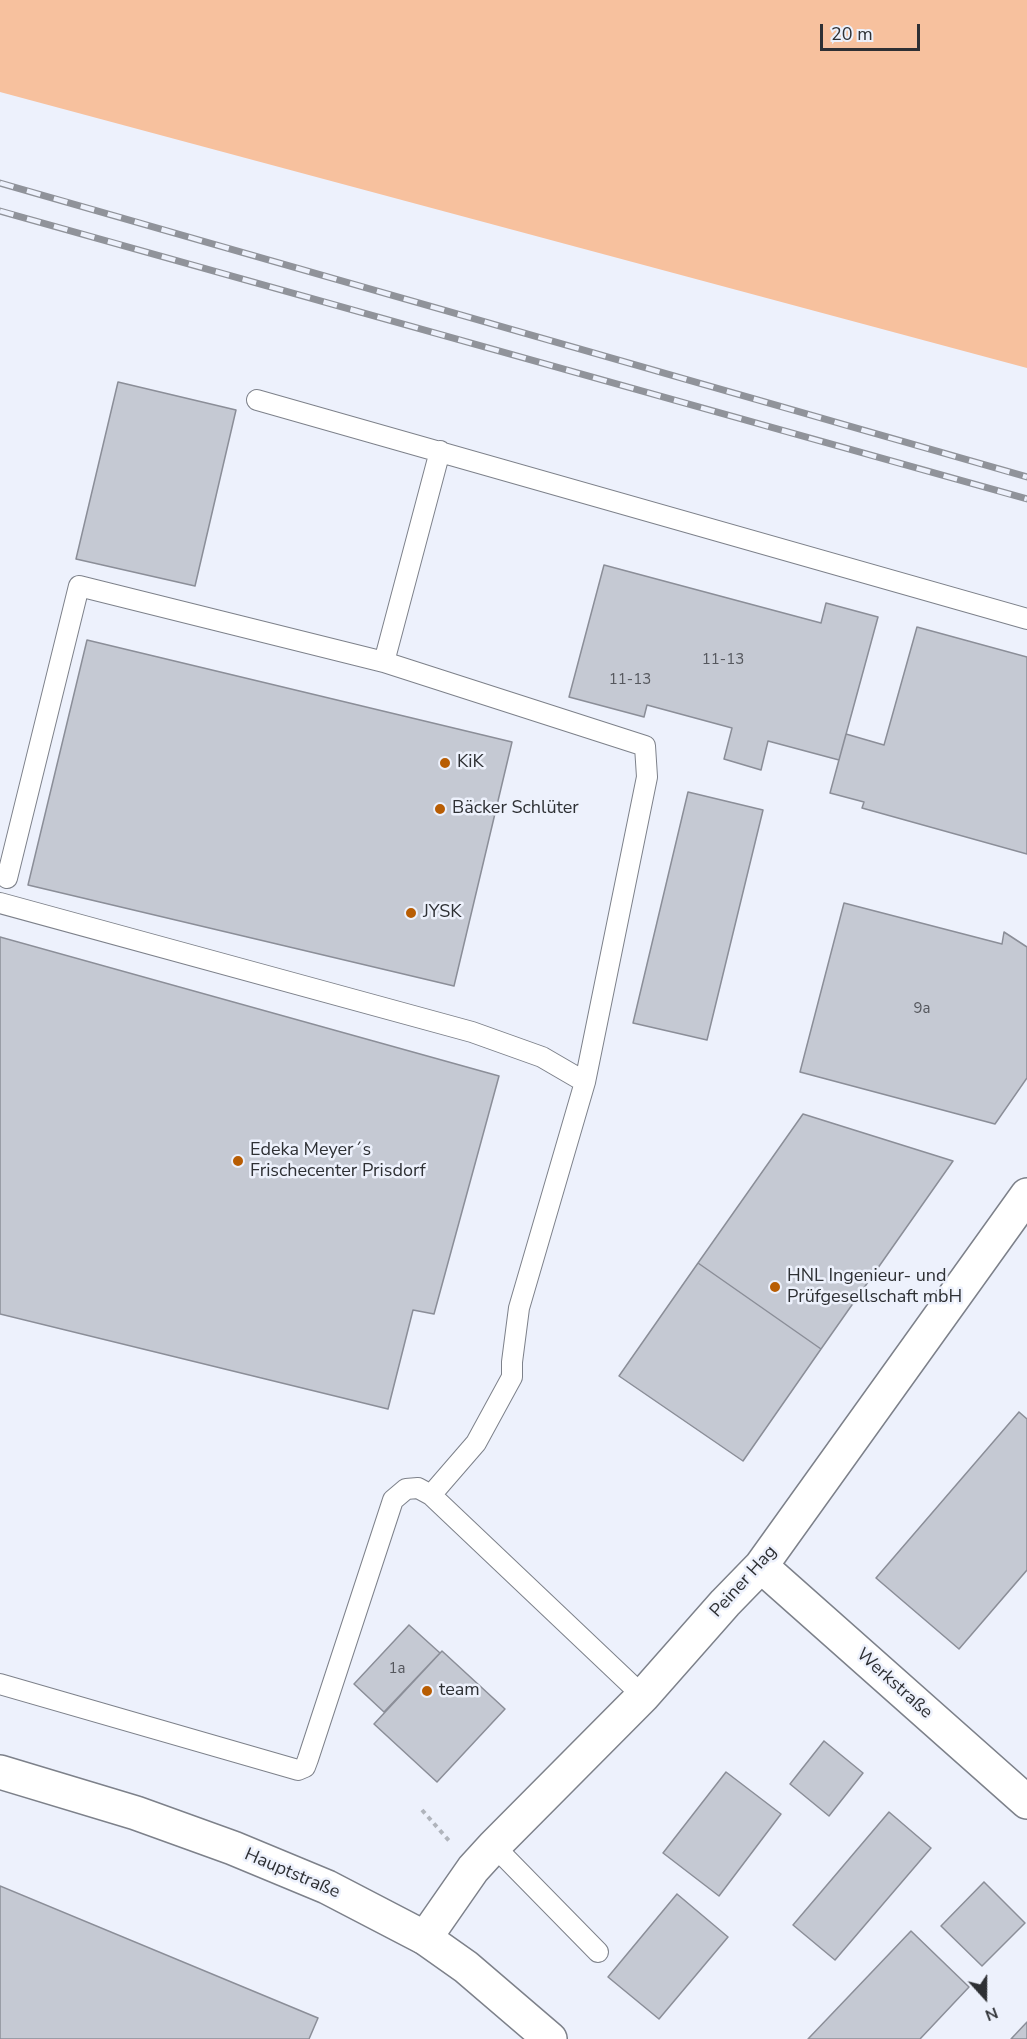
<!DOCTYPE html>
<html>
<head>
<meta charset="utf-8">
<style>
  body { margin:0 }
  #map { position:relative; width:1027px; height:2039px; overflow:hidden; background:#edf1fc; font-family:"Nunito Sans",sans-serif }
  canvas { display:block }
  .north { position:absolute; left:955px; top:1967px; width:60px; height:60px; -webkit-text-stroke:4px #edf1fc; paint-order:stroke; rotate:159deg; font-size:16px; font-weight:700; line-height:24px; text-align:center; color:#2e3034 }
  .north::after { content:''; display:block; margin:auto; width:21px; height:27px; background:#2e3034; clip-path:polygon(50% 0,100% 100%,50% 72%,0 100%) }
  .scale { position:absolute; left:820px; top:24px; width:100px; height:27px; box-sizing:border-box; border:3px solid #2e3034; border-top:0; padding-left:8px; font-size:18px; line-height:21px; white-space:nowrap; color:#2e3034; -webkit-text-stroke:4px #edf1fc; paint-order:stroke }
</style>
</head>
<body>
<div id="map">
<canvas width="1027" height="2039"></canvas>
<div class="north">N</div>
<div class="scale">20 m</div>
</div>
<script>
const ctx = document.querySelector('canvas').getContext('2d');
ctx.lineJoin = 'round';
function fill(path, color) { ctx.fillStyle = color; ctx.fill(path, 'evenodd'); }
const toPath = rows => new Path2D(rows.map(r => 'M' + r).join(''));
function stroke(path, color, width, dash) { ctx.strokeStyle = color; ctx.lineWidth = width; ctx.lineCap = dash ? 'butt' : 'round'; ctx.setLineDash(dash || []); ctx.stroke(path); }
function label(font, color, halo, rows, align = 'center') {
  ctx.font = font + ' "Nunito Sans",sans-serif'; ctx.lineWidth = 5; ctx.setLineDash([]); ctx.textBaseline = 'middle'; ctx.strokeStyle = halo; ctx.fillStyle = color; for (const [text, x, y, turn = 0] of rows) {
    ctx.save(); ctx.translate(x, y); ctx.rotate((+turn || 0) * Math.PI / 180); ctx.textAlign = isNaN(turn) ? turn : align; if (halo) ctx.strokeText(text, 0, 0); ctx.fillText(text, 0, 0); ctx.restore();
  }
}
fill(toPath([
  [0,0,1027,0,1027,368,0,92]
]), '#f7c19e');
const building = toPath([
  [118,382,236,410,195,586,76,559,118,382],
  [604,565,821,623,826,603,878,617,839,760,768,741,761,770,724,759,732,728,647,705,644,717,569,697,604,565],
  [917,627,1027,657,1027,854,862,808,864,802,830,793,846,734,884,745,917,627],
  [87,640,512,742,454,986,28,885,87,640],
  [688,792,763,810,707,1040,633,1023,688,792],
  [844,903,1002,944,1004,932,1027,947,1027,1078,995,1124,800,1072,844,903],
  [0,937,499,1076,434,1314,413,1310,388,1409,0,1314,0,937],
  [803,1114,953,1161,821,1349,698,1263,803,1114],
  [698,1263,821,1349,743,1461,619,1376,698,1263],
  [1019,1412,1027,1419,1027,1570,959,1649,876,1578,1019,1412],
  [409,1625,440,1653,384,1712,354,1684,409,1625],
  [442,1651,505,1709,437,1782,374,1724,442,1651],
  [824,1741,863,1773,829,1816,790,1784,824,1741],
  [726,1772,781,1814,719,1896,663,1853,726,1772],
  [889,1812,931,1848,835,1960,793,1925,889,1812],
  [984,1882,1025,1923,982,1966,941,1926,984,1882],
  [0,1886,318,2018,309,2039,0,2039,0,1886],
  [677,1894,728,1937,659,2019,608,1977,677,1894],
  [911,1931,969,1987,920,2039,808,2039,911,1931],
  [1027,2022,1027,2039,1011,2039,1027,2022]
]);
fill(building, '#c5c9d3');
stroke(building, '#8b8e98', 1.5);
const service = toPath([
  [257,400,1027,619],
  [384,662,440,451],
  [7,878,79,586,384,662,645,746,647,777,585,1082,519,1308,512,1362,512,1377,476,1443,431,1495],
  [0,903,472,1032,542,1057,585,1082],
  [0,1684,298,1770,305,1767,308,1759,393,1500,406,1489,418,1488,431,1495,643,1696],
  [494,1846,598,1952]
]);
const minor = toPath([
  [761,1566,1027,1802],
  [425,1938,473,1869,494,1846,643,1696,725,1603,761,1566,1027,1195]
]);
const secondary = toPath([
  [0,1772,136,1813,233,1848,327,1887,425,1938,466,1967,550,2039]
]);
stroke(service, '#7d818a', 22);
stroke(minor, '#7d818a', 36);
stroke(secondary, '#7d818a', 36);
stroke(toPath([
  [422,1810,451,1843]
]), '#b0b4bc', 4, [4.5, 4.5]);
stroke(service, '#fff', 20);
stroke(minor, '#fff', 33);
stroke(secondary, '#fff', 33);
const rail = toPath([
  [0,183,1027,477],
  [0,211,1027,499]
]);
stroke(rail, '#90939a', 7);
stroke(rail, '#edf1fc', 4.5, [14]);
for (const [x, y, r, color] of [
  [445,763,6,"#b85d03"],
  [440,809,6,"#b85d03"],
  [411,913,6,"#b85d03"],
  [238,1161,6,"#b85d03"],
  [775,1287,6,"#b85d03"],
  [427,1691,6,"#b85d03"]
]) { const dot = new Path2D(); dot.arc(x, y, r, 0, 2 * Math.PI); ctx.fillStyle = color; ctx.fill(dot); stroke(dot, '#edf1fc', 2); }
label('15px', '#54565c', null, [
  ["11-13",723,660],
  ["11-13",630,680],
  ["9a",922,1009],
  ["1a",397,1669]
]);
label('18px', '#2e3034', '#edf1fc', [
  ["KiK",457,763],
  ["Bäcker Schlüter",452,809],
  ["JYSK",423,913],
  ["Edeka Meyer´s",250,1151],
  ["Frischecenter Prisdorf",250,1172],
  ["HNL Ingenieur- und",787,1277],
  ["Prüfgesellschaft mbH",787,1298],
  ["team",439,1691]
], 'left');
label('18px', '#2e3034', '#edf1fc', [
  ["Peiner Hag",744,1582,-48],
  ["Werkstraße",894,1684,42],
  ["Hauptstraße",292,1874,23]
]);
</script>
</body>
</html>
